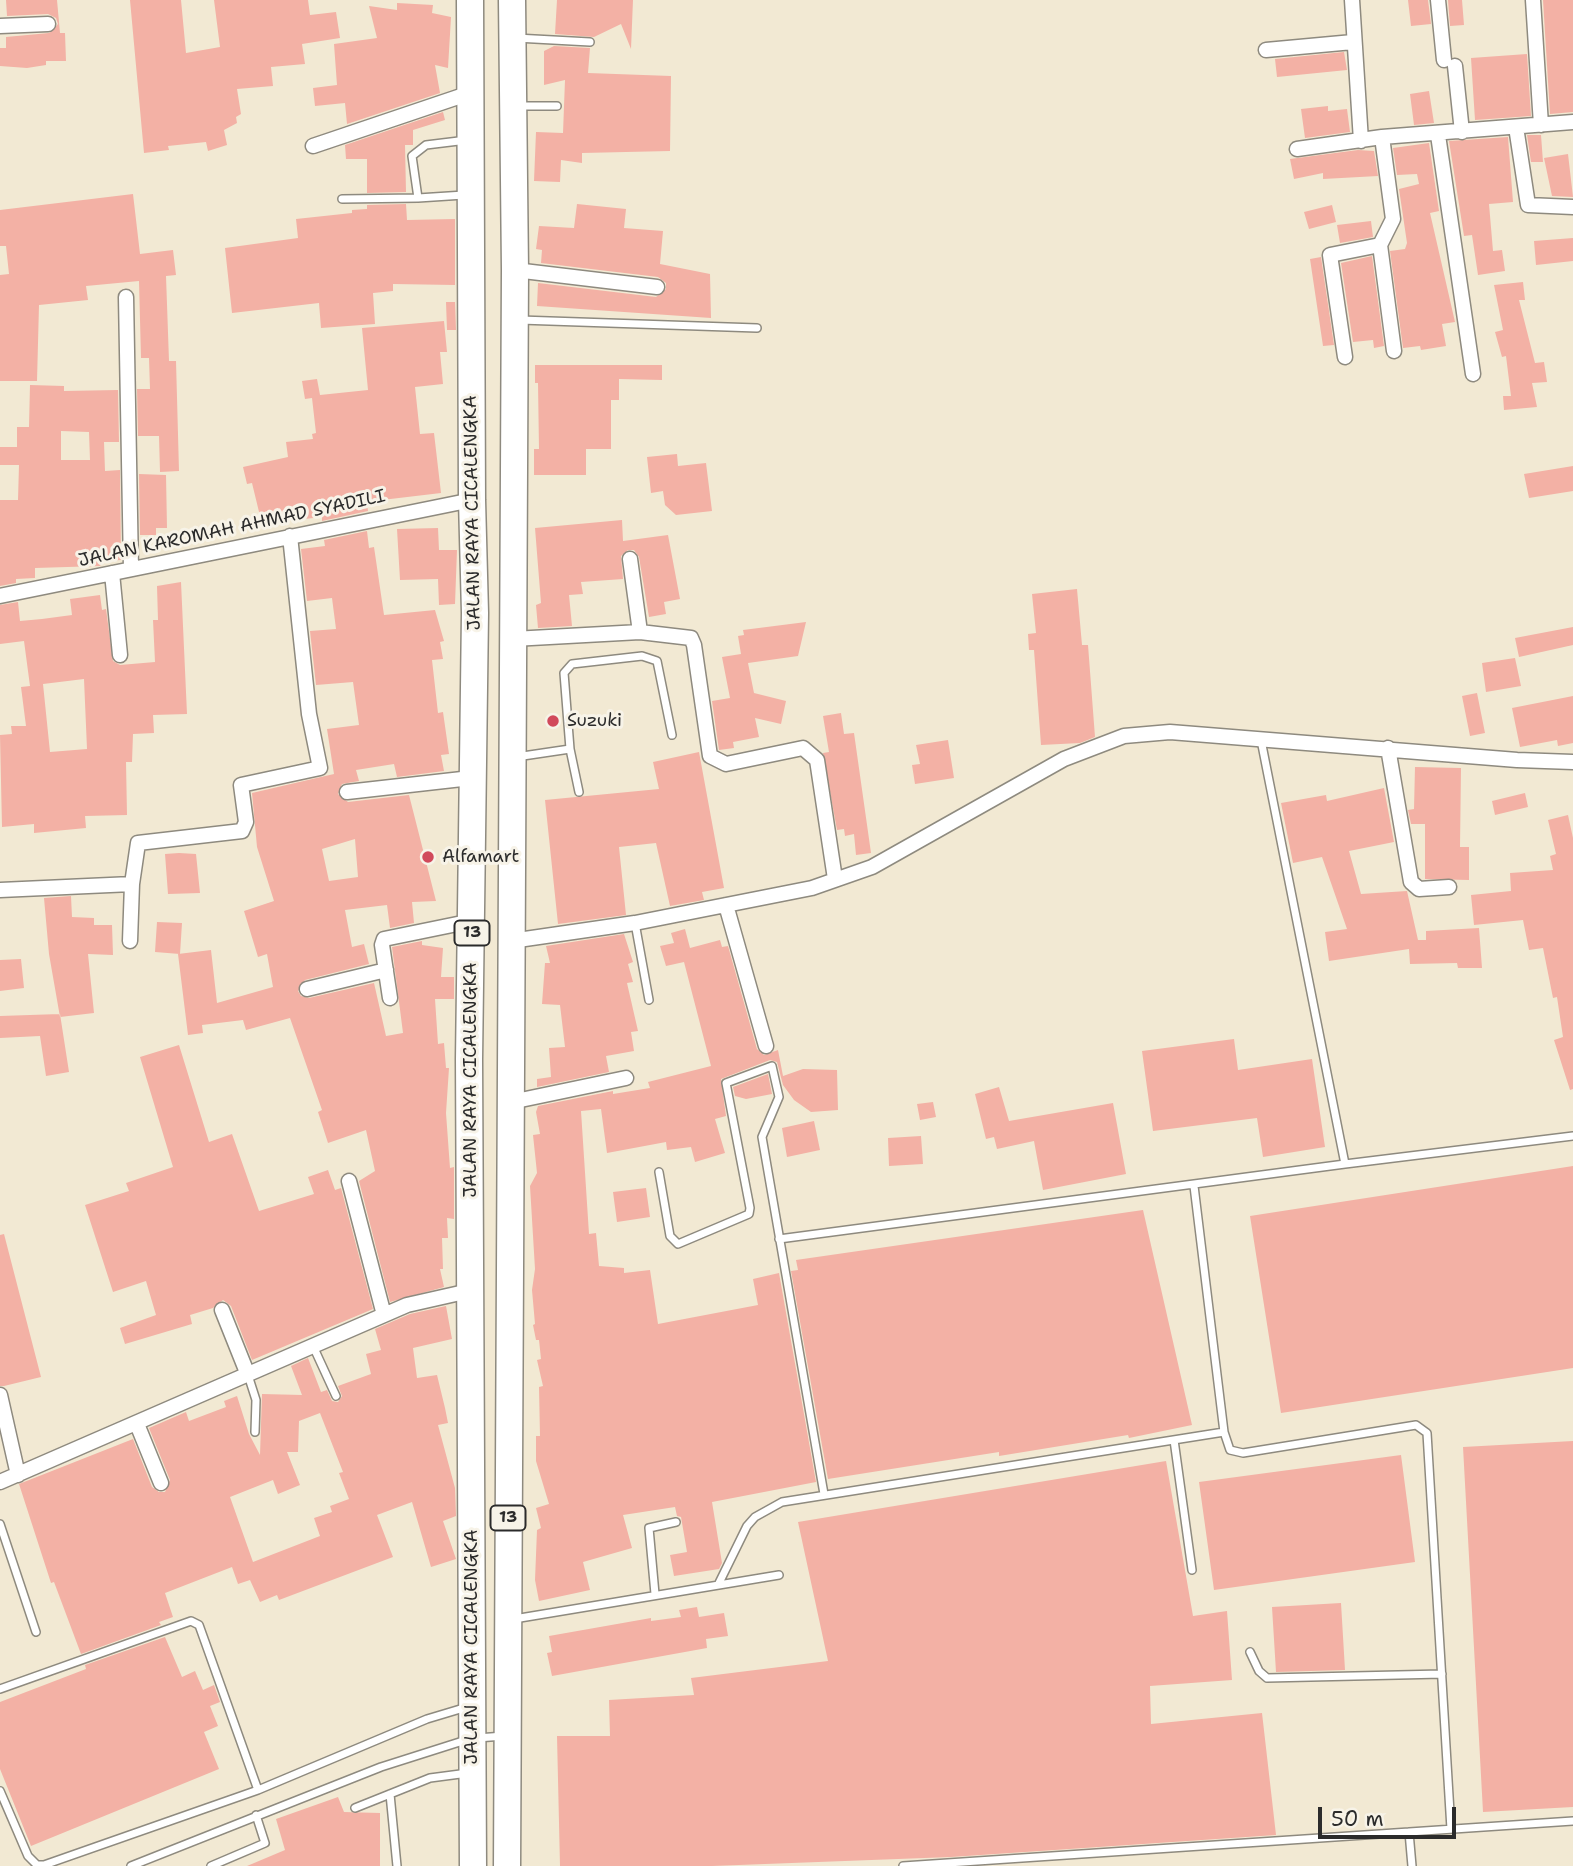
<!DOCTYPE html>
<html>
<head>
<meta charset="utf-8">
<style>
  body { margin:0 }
  #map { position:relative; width:1573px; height:1866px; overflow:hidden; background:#f2e9d3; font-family:"Shantell Sans",sans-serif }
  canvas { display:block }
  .scale { position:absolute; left:1318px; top:1807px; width:138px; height:32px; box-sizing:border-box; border:4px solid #2b2b2b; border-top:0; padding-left:9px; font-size:21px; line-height:24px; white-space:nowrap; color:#2b2b2b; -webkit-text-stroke:5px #f7f3e8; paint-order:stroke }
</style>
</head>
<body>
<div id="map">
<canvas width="1573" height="1866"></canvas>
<div class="scale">50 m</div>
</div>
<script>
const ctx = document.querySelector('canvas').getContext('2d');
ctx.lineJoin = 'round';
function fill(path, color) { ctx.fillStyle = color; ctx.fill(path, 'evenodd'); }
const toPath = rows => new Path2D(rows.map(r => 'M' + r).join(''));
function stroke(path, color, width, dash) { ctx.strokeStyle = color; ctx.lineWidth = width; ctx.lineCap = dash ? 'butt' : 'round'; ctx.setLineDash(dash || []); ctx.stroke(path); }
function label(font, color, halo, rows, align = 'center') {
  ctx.font = font + ' "Shantell Sans",sans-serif'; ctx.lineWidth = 6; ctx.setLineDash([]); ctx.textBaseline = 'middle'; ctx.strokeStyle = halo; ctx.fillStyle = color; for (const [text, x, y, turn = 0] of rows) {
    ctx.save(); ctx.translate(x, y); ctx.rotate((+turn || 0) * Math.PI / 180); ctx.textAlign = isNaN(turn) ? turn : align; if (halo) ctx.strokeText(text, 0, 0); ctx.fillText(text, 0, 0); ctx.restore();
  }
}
fill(toPath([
  [6,0,57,0,60,33,65,33,66,61,46,61,46,65,27,68,0,66,0,48,6,48,6,37,49,33,58,24,56,18,48,14,7,16],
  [130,0,181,0,186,53,220,47,214,0,308,0,310,15,336,12,340,38,302,44,305,64,271,67,273,86,237,89,241,114,236,117,237,123,224,130,227,145,208,151,206,142,168,146,169,150,144,153],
  [557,0,633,0,631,49,621,24,594,37,555,34],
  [1408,0,1428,0,1431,24,1411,26],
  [1448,0,1462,0,1464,25,1450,26],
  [1543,0,1573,0,1573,112,1550,114],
  [397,3,433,5,432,13,451,17,448,68,435,65,440,93,347,124,345,103,315,106,313,88,337,85,334,44,377,38,369,6,397,10],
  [554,46,590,48,588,73,671,76,670,151,582,153,582,163,561,160,560,182,534,181,536,132,563,133,565,80,544,85,544,51],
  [1344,52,1347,70,1277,77,1275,59],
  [1527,54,1531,116,1475,120,1471,58],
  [1429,91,1434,123,1414,125,1410,94],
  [1328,106,1328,111,1347,109,1350,132,1305,138,1301,109],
  [443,112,445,120,413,130,413,145,405,145,406,192,367,193,367,159,346,159,345,145],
  [1527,135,1541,135,1543,162,1531,162],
  [1508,137,1513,202,1489,204,1493,251,1502,250,1505,271,1478,275,1472,235,1464,236,1449,141],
  [1429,143,1439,211,1430,213,1455,322,1442,324,1446,346,1421,350,1420,346,1403,348,1390,251,1405,249,1407,243,1399,189,1419,184,1417,174,1397,175,1393,148],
  [1358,150,1374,151,1378,176,1323,179,1323,173,1294,179,1290,159],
  [1568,154,1573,197,1552,196,1544,158],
  [133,194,140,254,173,250,176,275,166,276,169,361,176,361,179,471,160,472,159,436,138,436,137,389,150,389,149,358,141,358,139,281,86,286,88,300,39,305,37,381,0,381,0,275,9,274,6,246,0,246,0,210],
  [406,204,407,220,455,219,455,285,393,284,393,291,373,293,375,324,321,328,319,303,232,313,225,248,298,238,296,219,352,213,352,210,367,209,367,205],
  [577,204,626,209,624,228,663,231,660,264,710,274,711,318,537,306,538,283,656,297,666,289,666,283,658,277,541,263,542,250,536,249,539,226,574,228],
  [1332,205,1336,222,1309,229,1304,212],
  [1371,221,1373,237,1340,243,1337,225],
  [1573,238,1573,261,1536,265,1534,241],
  [1372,256,1384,346,1374,348,1373,340,1353,342,1341,263],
  [1321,257,1334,345,1323,346,1310,259],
  [1523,282,1525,300,1519,300,1535,363,1544,362,1547,382,1532,383,1537,407,1504,410,1503,396,1511,396,1506,356,1502,357,1495,332,1503,330,1494,285],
  [446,302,455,302,456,330,447,330],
  [444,321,447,352,440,352,443,384,415,387,420,434,434,433,441,493,382,500,367,504,368,511,322,521,322,517,296,520,295,515,271,521,269,514,260,516,252,483,247,484,243,467,288,457,286,442,313,439,312,434,316,433,312,398,305,399,302,381,317,379,320,395,368,390,362,328],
  [535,365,662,365,662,380,619,379,619,400,611,400,611,449,586,449,586,475,534,475,534,449,539,449,538,383,535,383],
  [30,385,64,386,64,391,118,390,119,442,104,442,105,471,120,470,121,560,103,561,100,566,35,568,35,578,16,579,16,583,0,586,0,500,18,500,19,465,0,465,0,447,17,447,17,427,29,427],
  [61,431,89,432,90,460,61,460],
  [677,454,678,466,706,463,712,511,676,515,665,505,663,491,651,493,647,457],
  [1573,466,1573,491,1529,498,1524,474],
  [139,474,166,475,167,528,156,528,156,535,140,535],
  [622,520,623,541,668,535,680,599,664,602,666,614,649,617,639,557,634,550,628,550,621,556,623,579,581,582,583,594,569,595,572,626,538,628,536,605,541,603,535,528],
  [438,528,439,550,457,550,455,604,439,605,438,579,400,580,397,529],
  [367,531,369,548,374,547,384,615,435,610,444,641,440,642,443,659,432,660,438,713,443,712,449,754,441,755,444,771,397,777,394,764,356,770,359,781,342,784,338,794,348,802,409,795,436,901,412,902,414,923,390,928,387,905,345,910,352,947,364,944,369,964,305,980,298,991,301,996,309,998,374,983,386,1036,403,1033,392,947,422,941,422,945,443,948,441,977,454,977,454,999,435,999,438,1044,444,1043,446,1068,449,1068,446,1113,450,1168,454,1167,454,1219,447,1218,448,1238,442,1238,443,1269,440,1269,444,1287,390,1302,359,1181,375,1171,366,1130,328,1143,318,1112,322,1110,290,1018,246,1030,243,1020,202,1025,203,1033,188,1035,178,954,211,950,217,1003,273,987,267,954,258,957,244,911,274,901,257,847,252,793,334,774,327,729,359,725,353,682,316,685,310,631,336,629,332,598,307,601,301,549,325,546,324,540],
  [355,839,358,877,329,881,322,849],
  [181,582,187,714,153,715,154,733,133,734,132,762,126,762,127,815,85,816,86,828,34,833,34,824,2,827,0,735,12,734,11,726,26,726,21,687,30,686,24,641,0,644,0,605,18,602,20,621,42,619,72,615,70,599,100,595,102,610,106,609,113,661,120,665,155,662,153,620,158,620,157,586],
  [84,679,87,749,50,752,43,684],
  [1077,589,1082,645,1088,645,1095,737,1080,743,1041,745,1034,650,1029,650,1028,634,1036,633,1032,594],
  [806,622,798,656,748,663,754,693,786,701,781,724,755,718,759,737,733,742,734,748,719,750,712,701,730,698,722,657,741,654,738,636,744,635,743,630],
  [1573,627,1573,645,1519,657,1515,638],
  [1515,658,1521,686,1486,692,1482,663],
  [1477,693,1485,733,1470,736,1462,696],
  [1573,696,1573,743,1558,746,1557,740,1520,747,1512,708],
  [841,713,844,734,854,733,871,853,856,855,854,834,845,836,844,829,837,830,823,753,829,752,823,716],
  [948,740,954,778,915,784,912,765,920,764,916,745],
  [699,752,724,888,702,892,704,900,670,906,656,843,619,847,626,915,558,924,545,800,659,789,653,762],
  [1415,767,1461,768,1460,847,1469,847,1469,880,1425,879,1425,824,1411,824,1408,810,1414,809],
  [1384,788,1394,842,1349,851,1361,894,1407,891,1418,940,1426,940,1426,931,1479,928,1482,968,1458,968,1457,963,1410,964,1409,949,1329,961,1325,932,1347,929,1322,857,1293,863,1281,803,1326,795,1327,801],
  [1525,793,1528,807,1495,815,1492,801],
  [1568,815,1573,838,1573,1089,1570,1090,1554,1040,1563,1037,1557,997,1553,998,1543,948,1529,950,1523,920,1474,925,1471,895,1511,891,1510,873,1553,870,1550,856,1556,854,1548,820],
  [179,853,196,854,200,893,168,894,165,854],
  [71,896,72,917,94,918,94,925,112,925,113,955,88,954,94,1013,60,1017,49,954,44,898],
  [157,922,182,923,180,954,155,952],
  [685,929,690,948,720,940,722,947,728,946,757,1049,764,1055,778,1050,783,1076,803,1069,837,1070,838,1110,811,1112,794,1100,783,1085,777,1062,770,1060,721,1079,726,1116,715,1119,725,1153,695,1162,691,1147,667,1150,666,1142,607,1153,601,1109,581,1111,589,1234,596,1233,599,1266,624,1268,624,1273,650,1270,658,1324,758,1305,753,1279,779,1273,816,1482,712,1502,722,1563,719,1569,674,1576,670,1555,687,1552,681,1517,677,1516,675,1507,623,1515,632,1548,583,1562,590,1590,539,1601,535,1580,537,1530,541,1528,536,1508,549,1504,536,1461,536,1436,540,1436,539,1387,543,1386,537,1360,541,1359,539,1340,536,1340,533,1325,535,1324,532,1290,535,1269,530,1186,537,1173,533,1135,540,1134,536,1112,538,1106,613,1091,613,1094,650,1088,648,1082,711,1066,684,962,666,966,660,946,674,943,671,933],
  [624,934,633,962,628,964,633,982,627,983,638,1031,631,1032,634,1051,606,1056,609,1072,537,1087,537,1079,551,1077,549,1048,565,1047,560,1005,542,1004,545,963,550,963,546,946],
  [21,959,24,988,0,991,0,960],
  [60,1014,69,1072,46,1076,40,1036,0,1038,0,1016],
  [1234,1039,1238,1070,1312,1059,1325,1147,1263,1157,1257,1118,1153,1131,1142,1051],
  [179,1045,209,1142,232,1134,259,1211,314,1194,308,1177,328,1170,335,1190,341,1188,373,1309,252,1360,231,1306,223,1300,213,1308,190,1315,192,1324,125,1344,120,1328,156,1315,146,1281,113,1292,85,1205,129,1191,126,1183,173,1167,140,1057],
  [768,1074,772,1094,746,1099,735,1096,733,1087],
  [999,1087,1009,1121,1113,1103,1126,1174,1043,1190,1034,1141,997,1149,994,1137,986,1139,975,1094],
  [933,1102,936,1117,920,1120,917,1104],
  [814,1121,820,1150,787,1157,782,1128],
  [921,1136,923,1164,889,1166,888,1138],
  [1573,1166,1573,1368,1281,1413,1250,1216],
  [646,1188,650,1217,617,1222,613,1192],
  [1143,1210,1192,1425,1129,1438,1128,1435,999,1456,999,1452,828,1479,791,1271,798,1270,796,1260],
  [4,1234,41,1377,4,1386,0,1386,0,1235],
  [446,1306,452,1339,413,1348,417,1378,437,1375,445,1408,448,1423,438,1425,455,1488,456,1516,443,1521,456,1559,431,1567,412,1502,377,1515,393,1557,279,1600,277,1595,260,1602,250,1580,238,1584,232,1567,165,1593,173,1617,159,1622,161,1625,81,1654,54,1582,51,1583,19,1484,133,1439,152,1487,159,1492,165,1492,170,1480,149,1428,186,1412,189,1421,226,1407,224,1401,237,1396,249,1434,260,1455,262,1394,302,1395,291,1366,308,1358,321,1392,327,1390,332,1401,338,1402,342,1396,338,1386,371,1374,366,1354,381,1350,375,1329,410,1314],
  [320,1413,343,1472,339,1473,349,1499,330,1506,332,1512,314,1518,320,1536,253,1562,230,1497,273,1480,278,1494,300,1485,287,1452,298,1452,299,1421],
  [1573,1441,1573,1807,1483,1812,1463,1447],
  [1401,1455,1415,1562,1214,1590,1199,1482],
  [1166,1461,1193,1616,1227,1611,1232,1680,1150,1686,1151,1724,1262,1713,1276,1835,951,1857,712,1866,560,1866,557,1736,610,1736,609,1700,694,1695,691,1678,828,1661,798,1522],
  [1341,1603,1345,1670,1276,1672,1272,1607],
  [697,1607,699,1617,724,1613,728,1636,706,1639,707,1648,552,1676,547,1653,552,1652,549,1636,651,1618,651,1621,681,1617,679,1610],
  [165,1637,182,1677,195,1671,203,1690,214,1685,220,1702,210,1706,218,1726,204,1732,219,1769,31,1846,0,1769,0,1702,86,1669,85,1665],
  [338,1797,344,1812,380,1813,380,1866,247,1866,285,1850,276,1819]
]), '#f3b1a5');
const lane = toPath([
  [516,38,590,42],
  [517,106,557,106],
  [464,195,418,198,412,156,426,145,467,140],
  [342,199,418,198],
  [520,320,757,328],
  [1261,740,1345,1164,1573,1136],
  [570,749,579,792],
  [516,757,570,749,564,673,572,664,642,656,657,661,672,735],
  [635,923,649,1000],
  [659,1172,670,1236,678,1244,749,1214,750,1208,726,1083,772,1066,779,1097,762,1137,824,1494],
  [1194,1186,1224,1432,1230,1450,1243,1453,1416,1425,1427,1433,1451,1829],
  [779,1239,1345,1164],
  [313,1346,336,1396],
  [248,1375,256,1400,255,1432],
  [1174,1440,1192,1570],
  [0,1524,36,1632],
  [719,1583,747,1526,755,1517,782,1502,1224,1432],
  [655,1594,649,1528,676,1522],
  [514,1619,779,1575],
  [1250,1652,1259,1671,1267,1678,1442,1674],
  [0,1689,191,1621,199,1625,258,1790],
  [477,1738,504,1736],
  [0,1791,28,1856,37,1865,44,1865,258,1790,427,1719,467,1707],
  [390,1794,397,1866],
  [355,1808,430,1778,468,1773],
  [1409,1832,1412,1866],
  [131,1866,381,1767,466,1740],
  [211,1866,265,1843,256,1815],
  [903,1866,1573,1821]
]);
const street = toPath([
  [1352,0,1361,141],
  [1438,0,1444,60],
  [1533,0,1541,125],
  [0,26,48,24],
  [1266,50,1353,42],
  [1455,66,1462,132],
  [1516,127,1528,205,1573,207],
  [1438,135,1473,374],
  [313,146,473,92],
  [1297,149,1382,137,1573,122],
  [1380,245,1394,351],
  [515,270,657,287],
  [126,297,131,569],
  [1345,357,1330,255,1380,245,1393,219,1382,137],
  [630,559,640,632],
  [112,573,120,655],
  [0,596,472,500],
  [513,639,640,632,691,638,694,645,710,756,726,764,803,748,817,760,835,879],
  [1388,748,1411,882,1419,889,1449,887],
  [347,792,471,778],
  [0,890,132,884],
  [726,905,766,1046],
  [130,941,132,884,138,843,242,831,246,822,241,785,320,768,309,714,290,536],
  [511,941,635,923,812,888,872,867,1064,759,1124,736,1170,732,1517,760,1573,762],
  [307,989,386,970],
  [390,998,382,945,384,939,472,921],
  [511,1102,626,1078],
  [349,1181,384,1315],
  [222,1310,248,1375],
  [0,1395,18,1475],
  [137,1424,161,1483],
  [0,1482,407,1305,469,1291]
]);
const highway = toPath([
  [470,0,472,500,475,613,469,1059,473,1866],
  [507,1866,515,270,512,0]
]);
stroke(lane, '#8e8a7f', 10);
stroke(street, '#8e8a7f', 17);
stroke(highway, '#8e8a7f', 29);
stroke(lane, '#fff', 7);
stroke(street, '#fff', 14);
stroke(highway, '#fff', 26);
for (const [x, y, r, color] of [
  [553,721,7,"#d1495b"],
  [428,857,7,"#d1495b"]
]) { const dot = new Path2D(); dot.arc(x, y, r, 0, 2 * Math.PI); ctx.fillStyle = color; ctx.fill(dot); stroke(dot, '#f7f3e8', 2.5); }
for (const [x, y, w] of [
  [472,933,35],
  [508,1518,35]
]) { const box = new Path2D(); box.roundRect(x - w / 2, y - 12.5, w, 25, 5); ctx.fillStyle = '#f7f3e8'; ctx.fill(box); stroke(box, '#2b2b2b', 2); }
label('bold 16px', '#2b2b2b', null, [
  ["13",472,933],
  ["13",508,1518]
]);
label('18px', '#2b2b2b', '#f7f3e8', [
  ["JALAN RAYA CICALENGKA",473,513,-91],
  ["JALAN KAROMAH AHMAD SYADILI",232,529,-12],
  ["JALAN RAYA CICALENGKA",471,1080,-90],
  ["JALAN RAYA CICALENGKA",472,1647,-90]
]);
label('18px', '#2b2b2b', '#f7f3e8', [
  ["Suzuki",567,721],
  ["Alfamart",442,857]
], 'left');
</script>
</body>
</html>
